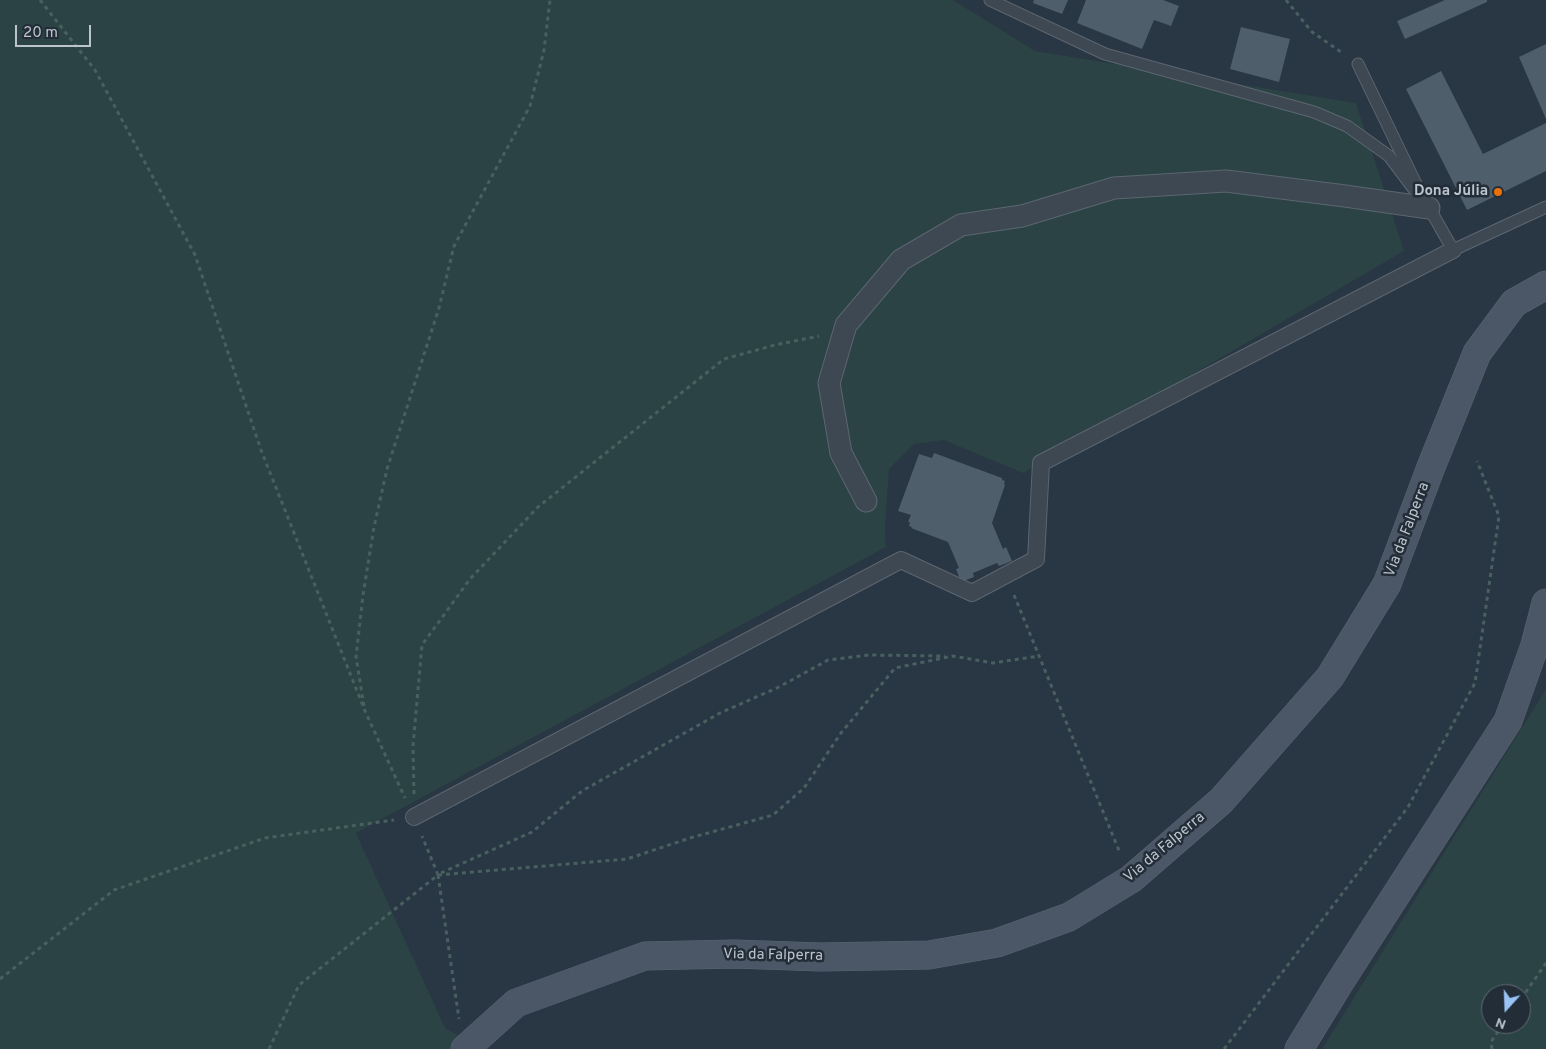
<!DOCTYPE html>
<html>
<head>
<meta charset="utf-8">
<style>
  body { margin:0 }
  #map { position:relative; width:1546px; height:1049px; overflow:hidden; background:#293643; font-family:Overpass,sans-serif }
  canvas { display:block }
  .north { position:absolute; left:1481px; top:984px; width:50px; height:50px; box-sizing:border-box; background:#222d38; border:1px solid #5f6973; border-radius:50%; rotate:200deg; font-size:14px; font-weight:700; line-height:20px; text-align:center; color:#bbc3cc }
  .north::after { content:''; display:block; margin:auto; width:18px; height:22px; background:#98c3f4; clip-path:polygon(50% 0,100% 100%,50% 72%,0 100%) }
  .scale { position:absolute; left:15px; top:25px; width:76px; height:22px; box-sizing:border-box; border:2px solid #bbc3cc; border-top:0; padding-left:6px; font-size:15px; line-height:18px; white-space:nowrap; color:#bbc3cc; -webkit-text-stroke:4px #222d38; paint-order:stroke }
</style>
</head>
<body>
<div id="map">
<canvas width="1546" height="1049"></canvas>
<div class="north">N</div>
<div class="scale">20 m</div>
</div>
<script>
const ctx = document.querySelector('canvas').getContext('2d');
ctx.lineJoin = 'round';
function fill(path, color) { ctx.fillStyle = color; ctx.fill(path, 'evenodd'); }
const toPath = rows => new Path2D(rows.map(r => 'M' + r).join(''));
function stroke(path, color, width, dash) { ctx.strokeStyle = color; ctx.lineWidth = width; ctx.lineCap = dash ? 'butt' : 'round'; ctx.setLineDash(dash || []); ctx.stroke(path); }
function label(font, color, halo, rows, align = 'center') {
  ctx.font = font + ' Overpass,sans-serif'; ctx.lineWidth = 5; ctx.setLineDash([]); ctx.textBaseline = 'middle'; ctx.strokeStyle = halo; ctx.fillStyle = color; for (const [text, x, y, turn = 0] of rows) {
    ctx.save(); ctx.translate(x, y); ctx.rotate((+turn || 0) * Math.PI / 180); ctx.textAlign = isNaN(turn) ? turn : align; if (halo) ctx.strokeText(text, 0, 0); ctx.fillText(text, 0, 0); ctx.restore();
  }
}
fill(toPath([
  [0,0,953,0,1035,51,1356,103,1404,251,1023,473,944,440,914,444,889,469,885,528,886,547,356,833,445,1028,482,1049,0,1049],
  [1546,689,1546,1049,1322,1049],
  [1491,994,1521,994,1521,1024,1491,1024]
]), '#2b4344');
fill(toPath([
  [1034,0,1068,0,1062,14,1033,3],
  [1086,0,1163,0,1179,6,1171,26,1154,20,1142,49,1077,23],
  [1445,0,1487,0,1487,2,1405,39,1397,21],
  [1241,27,1290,39,1279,82,1230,69],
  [1546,44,1546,119,1519,57],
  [1441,71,1483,154,1546,123,1546,171,1467,210,1406,89],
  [934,453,1002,478,1002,480,1005,481,1004,484,1005,485,992,523,1003,549,1006,547,1012,561,999,566,997,563,973,573,974,577,961,582,956,569,959,568,948,542,911,528,912,527,909,526,910,522,908,522,911,515,898,511,919,454,932,458]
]), '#4f5e6b');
const service = toPath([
  [990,0,1105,54,1314,112,1347,126,1389,156,1428,208],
  [1358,64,1417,186],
  [1427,204,1453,250,1546,207]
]);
const pedestrian = toPath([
  [414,817,901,560,972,593,1036,559,1041,463,1453,250]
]);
const minor = toPath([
  [866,501,841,453,829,383,846,325,901,260,961,225,1022,216,1114,188,1226,181,1345,196,1429,208]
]);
const secondary = toPath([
  [465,1049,516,1003,645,956,734,954,821,957,929,955,997,943,1069,917,1131,879,1221,801,1330,677,1387,584,1431,467,1477,353,1514,303,1546,285],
  [1299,1049,1340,982,1508,721,1535,645,1546,603]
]);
stroke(service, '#5c6670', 13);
stroke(pedestrian, '#5c6670', 18);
stroke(minor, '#5c6670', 23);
stroke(secondary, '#5c6670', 29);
stroke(toPath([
  [40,0,95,70,195,255,261,450,365,711,405,798],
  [1286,0,1312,32,1344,54],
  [1014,595,1120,853],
  [364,706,356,657,363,595,374,527,387,469,439,308,454,246,530,106,544,50,550,0],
  [414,794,413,746,422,645,470,579,538,507,724,359,775,345,819,336],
  [441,873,532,832,582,791,720,713,779,687,828,660,869,655,945,656],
  [438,875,627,859,690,838,773,815,804,788,841,733,895,668,953,656,993,663,1039,656],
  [438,875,459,1019],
  [0,979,114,890,265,838,394,820],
  [1521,999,1546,963],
  [269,1049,299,985,438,875,422,836],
  [1224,1049,1408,807,1475,683,1499,516,1477,461],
  [1492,1049,1491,1042,1503,1024]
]), '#496060', 3, [4, 4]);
stroke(service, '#3d4853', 11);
stroke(pedestrian, '#3d4853', 16);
stroke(minor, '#3d4853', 21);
stroke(secondary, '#4b5766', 28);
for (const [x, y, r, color] of [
  [1498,192,5,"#e8710a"]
]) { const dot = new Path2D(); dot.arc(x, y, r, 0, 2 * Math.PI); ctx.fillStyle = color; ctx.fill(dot); stroke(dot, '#222d38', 2); }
label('bold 15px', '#bbc3cc', '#222d38', [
  ["Dona Júlia",1488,192]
], 'right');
label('15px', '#bbc3cc', '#222d38', [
  ["Via da Falperra",1408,530,-69],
  ["Via da Falperra",1165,848,-40],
  ["Via da Falperra",773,956,1]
]);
</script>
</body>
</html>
